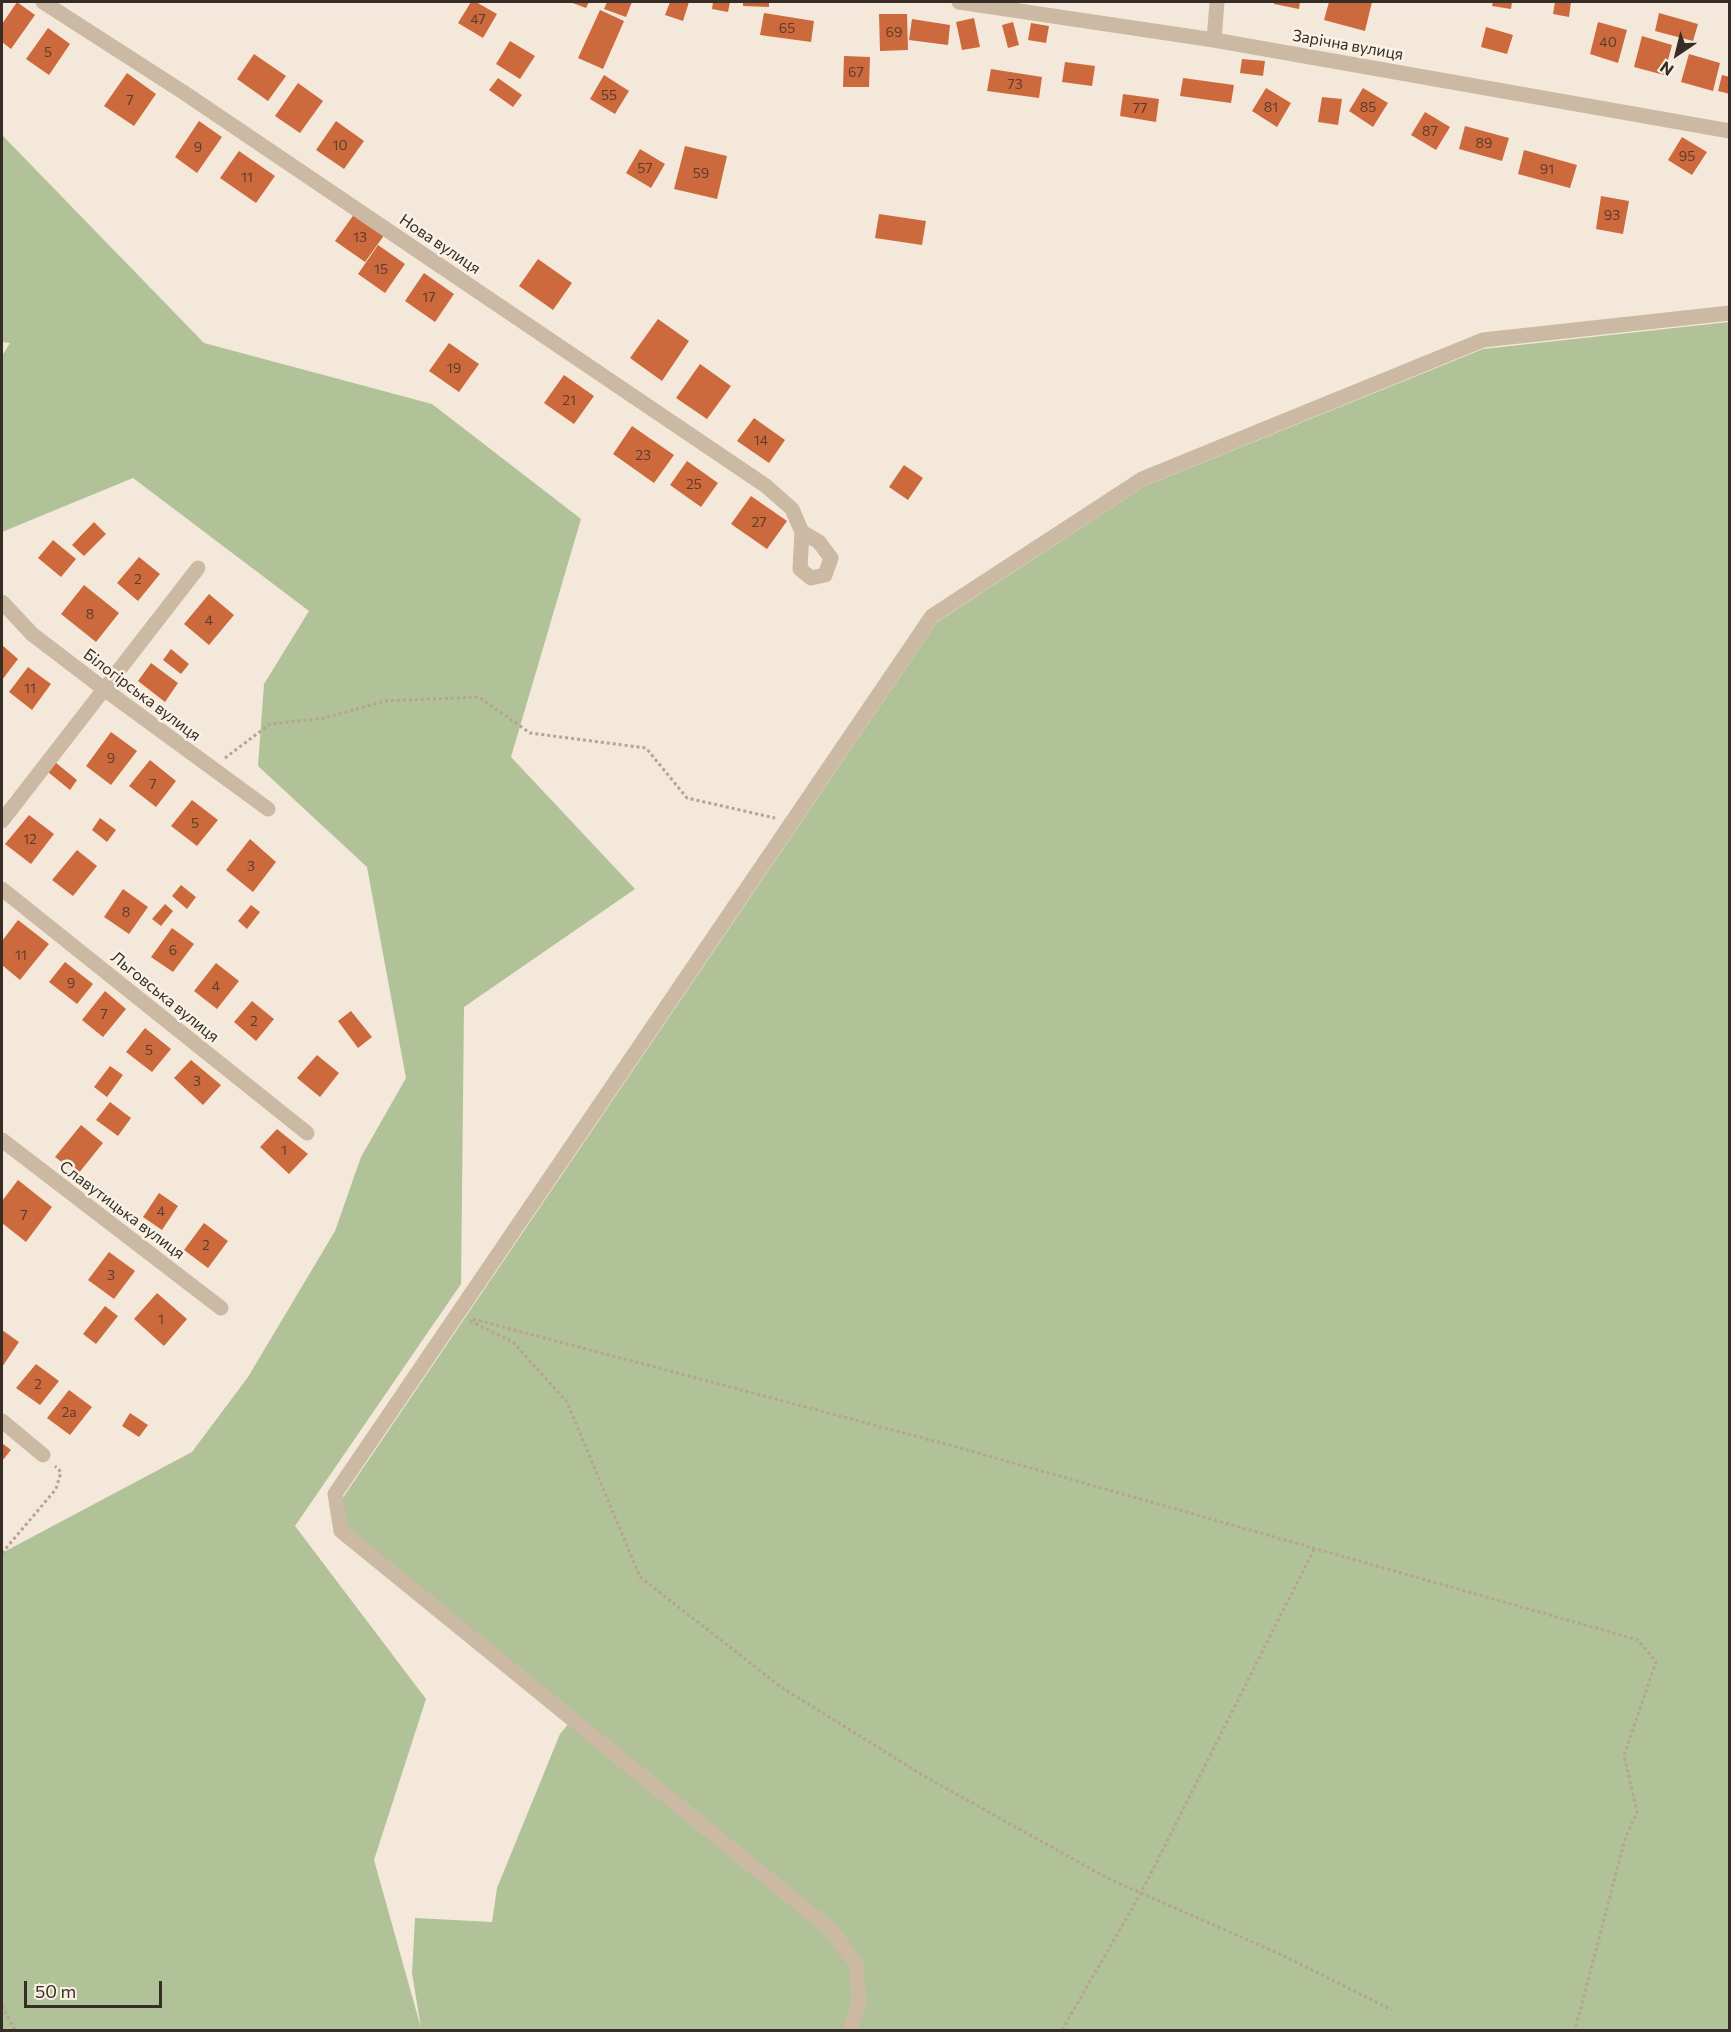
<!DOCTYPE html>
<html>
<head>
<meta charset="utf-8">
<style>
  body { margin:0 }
  #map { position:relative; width:1731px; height:2032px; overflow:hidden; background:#f3e8d9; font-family:Commissioner,sans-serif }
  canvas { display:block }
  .frame { position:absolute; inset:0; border:3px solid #362d26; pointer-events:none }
  .north { position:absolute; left:1647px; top:24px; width:60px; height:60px; -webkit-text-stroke:4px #faf2e5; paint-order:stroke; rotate:215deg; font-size:16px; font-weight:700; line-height:24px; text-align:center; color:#362d26 }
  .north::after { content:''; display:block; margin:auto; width:21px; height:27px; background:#362d26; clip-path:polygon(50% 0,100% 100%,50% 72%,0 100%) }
  .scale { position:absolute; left:24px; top:1981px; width:138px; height:27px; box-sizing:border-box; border:3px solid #362d26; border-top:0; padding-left:8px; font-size:18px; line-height:21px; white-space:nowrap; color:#362d26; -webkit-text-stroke:4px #faf2e5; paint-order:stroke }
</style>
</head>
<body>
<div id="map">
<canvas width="1731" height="2032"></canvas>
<div class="frame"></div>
<div class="north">N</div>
<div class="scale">50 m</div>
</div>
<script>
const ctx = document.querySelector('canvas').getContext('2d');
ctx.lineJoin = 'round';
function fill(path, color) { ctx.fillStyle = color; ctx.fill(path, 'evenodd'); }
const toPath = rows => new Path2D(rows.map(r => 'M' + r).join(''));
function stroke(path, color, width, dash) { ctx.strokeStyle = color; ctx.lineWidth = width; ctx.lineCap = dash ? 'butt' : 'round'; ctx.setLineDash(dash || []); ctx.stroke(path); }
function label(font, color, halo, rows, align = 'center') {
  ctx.font = font + ' Commissioner,sans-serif'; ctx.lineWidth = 5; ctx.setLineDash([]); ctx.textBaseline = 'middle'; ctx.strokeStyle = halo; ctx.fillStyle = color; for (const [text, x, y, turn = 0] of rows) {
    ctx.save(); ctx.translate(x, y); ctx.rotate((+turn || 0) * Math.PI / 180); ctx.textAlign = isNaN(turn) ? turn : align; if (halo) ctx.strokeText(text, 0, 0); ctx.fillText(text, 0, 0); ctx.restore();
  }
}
fill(toPath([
  [2,135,204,343,432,404,581,519,511,757,635,889,464,1007,461,1284,295,1526,426,1699,374,1860,421,2028,412,1973,415,1918,492,1922,497,1888,560,1734,570,1722,830,1934,853,1967,855,2000,846,2030,2,2030,2,1553,192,1452,248,1377,335,1231,361,1157,406,1078,367,867,258,766,264,684,309,611,133,478,2,532,2,356,10,343,2,342],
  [1729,322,1729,2030,853,2030,859,1962,347,1530,342,1499,937,622,1145,486,1483,349]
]), '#b1c298');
fill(toPath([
  [17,2,35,15,11,49,2,42,2,24],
  [471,2,476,2,497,14,483,38,458,23],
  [570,2,589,2,586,8],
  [607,2,632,2,626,17,604,9],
  [670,2,689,2,683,21,665,15],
  [713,2,730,2,728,12,712,9],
  [743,2,769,2,769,7,743,6],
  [1274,2,1300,2,1299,9,1274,4],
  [1329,2,1372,2,1365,31,1324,20],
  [1493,2,1512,2,1511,9,1492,6],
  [1555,2,1571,2,1569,17,1553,14],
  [600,10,624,21,603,69,578,58],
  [764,13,814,21,811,42,760,35],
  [1659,13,1698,24,1693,41,1655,31],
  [879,14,907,14,908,50,880,51],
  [974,18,980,47,962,50,956,22],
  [912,19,950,25,948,45,909,40],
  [1013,22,1019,45,1008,48,1002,25],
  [1598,22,1627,30,1618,63,1590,54],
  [1031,23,1049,26,1046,43,1028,40],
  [1486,27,1513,35,1507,54,1481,47],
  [48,28,70,44,49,75,26,59],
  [1642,36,1672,45,1664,75,1634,67],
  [510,41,535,56,520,79,496,64],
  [254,54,286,76,268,101,237,79],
  [1689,54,1720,63,1713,91,1681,82],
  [844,56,870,57,869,87,843,87],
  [1242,59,1265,61,1263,76,1240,73],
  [1065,62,1095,66,1092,86,1062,82],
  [991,69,1042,77,1039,98,987,91],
  [127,73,156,94,134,126,104,106],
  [604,75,629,91,615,114,590,99],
  [1722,75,1730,77,1730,94,1718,91],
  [498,78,522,95,513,107,489,90],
  [1183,78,1234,85,1231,103,1180,96],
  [298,83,323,101,300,133,275,116],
  [1266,88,1291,103,1277,127,1252,111],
  [1363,88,1388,103,1373,127,1349,111],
  [1123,94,1159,99,1156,122,1120,116],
  [1322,97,1342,99,1338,125,1318,122],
  [1425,112,1450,127,1436,150,1411,135],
  [199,121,222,137,197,173,175,157],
  [336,121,364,141,344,169,316,150],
  [1465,126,1509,138,1502,161,1459,149],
  [1682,137,1707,152,1692,175,1668,160],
  [685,146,727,156,717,199,674,189],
  [640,149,665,164,651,188,626,173],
  [1524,150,1577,165,1570,188,1518,174],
  [239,151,275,176,256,203,220,178],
  [1601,196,1629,201,1623,234,1596,229],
  [355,213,385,234,365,262,335,241],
  [879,214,926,221,922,245,875,238],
  [378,245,405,264,385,293,358,274],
  [538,259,572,283,553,310,519,286],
  [424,273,454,294,435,322,405,301],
  [658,319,689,341,662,381,630,358],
  [449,343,479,364,459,392,429,371],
  [700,364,731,386,707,419,676,398],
  [564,375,594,396,574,424,544,403],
  [754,418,785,440,769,463,737,441],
  [632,426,674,455,654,483,613,454],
  [687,461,718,483,701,507,670,485],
  [904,465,923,478,908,500,889,487],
  [751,496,787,521,767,549,731,524],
  [94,522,106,534,84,556,72,545],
  [53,540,76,559,61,577,38,558],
  [139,557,160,574,138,601,117,583],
  [84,585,119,613,96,642,61,614],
  [209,594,234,615,209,645,184,624],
  [2,645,18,659,2,680],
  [171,649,189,664,181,674,163,660],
  [151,663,178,683,165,702,138,681],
  [28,667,51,684,32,710,9,692],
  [111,732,137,751,111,785,86,766],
  [150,760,176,781,156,807,129,786],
  [55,762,77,780,70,790,48,772],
  [192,800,218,820,197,846,171,826],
  [29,815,54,834,31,864,5,844],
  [100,818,116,830,107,842,92,830],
  [250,839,276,862,253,892,226,870],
  [77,850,97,866,73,896,52,880],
  [181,885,196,897,187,909,172,896],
  [123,889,148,907,129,934,104,917],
  [165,904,173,911,161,926,152,919],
  [251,905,260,912,247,929,238,921],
  [18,920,49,944,20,980,2,965,2,941],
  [172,928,194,944,173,972,151,957],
  [65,962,93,984,77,1004,49,982],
  [216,963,239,981,217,1009,194,991],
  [105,991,126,1009,103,1037,82,1020],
  [252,1001,274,1019,256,1041,234,1022],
  [351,1011,372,1037,358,1048,338,1021],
  [145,1028,171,1049,152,1072,126,1052],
  [317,1055,339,1073,320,1097,297,1078],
  [191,1060,221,1085,203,1105,174,1078],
  [110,1066,123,1075,107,1097,94,1087],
  [110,1102,131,1118,118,1136,96,1120],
  [81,1125,103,1143,78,1174,55,1157],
  [277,1129,308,1154,289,1174,260,1147],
  [18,1180,52,1207,26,1242,2,1223,2,1201],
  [159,1193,178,1206,162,1230,143,1217],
  [204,1223,228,1241,208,1268,184,1250],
  [109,1252,135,1271,114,1299,88,1280],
  [157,1293,187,1319,164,1346,134,1319],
  [105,1306,118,1316,96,1344,83,1334],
  [2,1330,19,1342,2,1367],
  [36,1364,59,1381,40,1405,16,1388],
  [69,1390,92,1407,70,1435,47,1418],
  [130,1413,148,1425,139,1437,122,1426],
  [2,1443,11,1450,2,1461]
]), '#cd6a3d');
stroke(toPath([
  [225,758,270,724,325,718,385,701,479,697,530,733,646,748,687,798,775,818],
  [473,1319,953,1446,1638,1640,1656,1662,1624,1755,1637,1812,1625,1839,1575,2030],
  [470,1321,513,1342,567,1402,640,1577,781,1687,924,1776,1109,1879,1282,1955,1392,2010],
  [2,1553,56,1489,61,1472,55,1466],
  [2,2006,15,2030],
  [1062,2030,1141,1893,1314,1549]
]), '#b7a38e', 3, [3, 3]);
stroke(toPath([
  [43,2,183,92,766,486,792,509,802,532,800,569,811,578,825,575,831,558,819,542,802,532],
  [959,2,1214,40,1730,131],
  [1214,40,1217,2],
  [2,602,32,634,104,689,268,809],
  [2,821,198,568],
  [2,889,307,1133],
  [2,1140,221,1308],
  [2,1421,43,1455],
  [850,2030,859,2001,856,1964,830,1929,341,1531,335,1494,932,616,1142,479,1483,340,1730,313]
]), '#cbb9a4', 15);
label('14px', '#5c3c2c', null, [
  ["47",478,19],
  ["65",787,28],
  ["69",894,32],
  ["40",1608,42],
  ["5",48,52],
  ["67",856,72],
  ["73",1015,84],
  ["55",609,95],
  ["7",130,100],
  ["81",1271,107],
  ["85",1368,107],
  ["77",1140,108],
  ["87",1430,131],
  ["89",1484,143],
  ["10",340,145],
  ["9",198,147],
  ["95",1687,156],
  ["57",645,168],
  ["91",1547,169],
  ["59",701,173],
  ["11",247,177],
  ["93",1612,215],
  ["13",360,237],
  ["15",381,269],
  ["17",429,297],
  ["19",454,368],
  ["21",569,400],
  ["14",761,440],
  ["23",643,455],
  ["25",694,484],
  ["27",759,522],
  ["2",138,579],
  ["8",90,614],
  ["4",209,620],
  ["11",30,688],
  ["9",111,758],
  ["7",153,784],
  ["5",195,823],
  ["12",30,839],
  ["3",251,866],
  ["8",126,912],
  ["6",173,950],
  ["11",21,955],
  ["9",71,983],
  ["4",216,986],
  ["7",104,1014],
  ["2",254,1021],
  ["5",149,1050],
  ["3",197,1081],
  ["1",284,1150],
  ["4",161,1211],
  ["7",24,1215],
  ["2",206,1245],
  ["3",111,1275],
  ["1",161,1319],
  ["2",38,1384],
  ["2а",69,1412]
]);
label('16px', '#362d26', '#faf2e5', [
  ["Зарічна вулиця",1348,45,10],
  ["Нова вулиця",440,244,34],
  ["Білогірська вулиця",142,695,37],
  ["Льговська вулиця",165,997,39],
  ["Славутицька вулиця",122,1210,37]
]);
</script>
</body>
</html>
